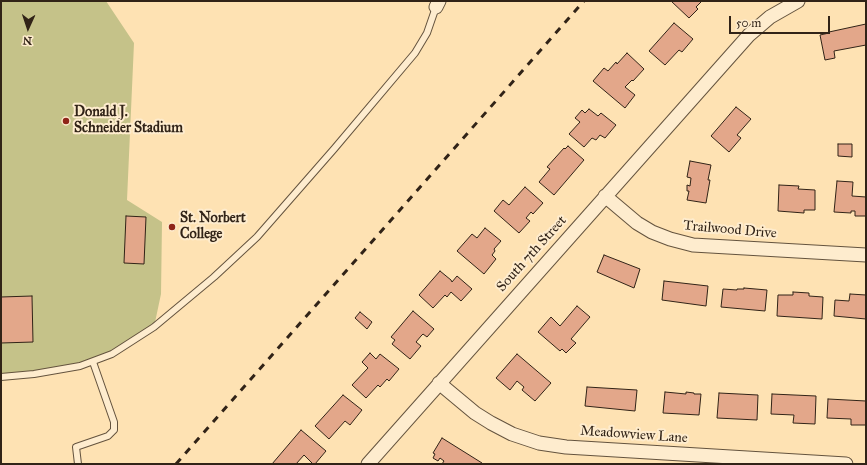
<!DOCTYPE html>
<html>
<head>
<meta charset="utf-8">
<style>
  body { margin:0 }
  #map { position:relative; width:867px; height:465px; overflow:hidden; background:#fee2b3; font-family:"IM FELL Great Primer",serif }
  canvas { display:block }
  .frame { position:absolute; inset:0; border:2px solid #312317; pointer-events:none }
  .north { position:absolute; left:8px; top:8px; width:40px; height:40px; -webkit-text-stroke:3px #feecce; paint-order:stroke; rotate:183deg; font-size:11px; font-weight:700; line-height:16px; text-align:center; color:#312317 }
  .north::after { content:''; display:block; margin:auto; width:14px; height:18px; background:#312317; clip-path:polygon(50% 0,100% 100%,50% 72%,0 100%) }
  .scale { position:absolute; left:729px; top:16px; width:101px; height:18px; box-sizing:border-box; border:2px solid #312317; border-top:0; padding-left:5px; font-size:12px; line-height:14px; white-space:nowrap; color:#312317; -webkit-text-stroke:3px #feecce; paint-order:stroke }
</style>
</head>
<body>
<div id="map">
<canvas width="867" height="465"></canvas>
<div class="frame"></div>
<div class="north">N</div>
<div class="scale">50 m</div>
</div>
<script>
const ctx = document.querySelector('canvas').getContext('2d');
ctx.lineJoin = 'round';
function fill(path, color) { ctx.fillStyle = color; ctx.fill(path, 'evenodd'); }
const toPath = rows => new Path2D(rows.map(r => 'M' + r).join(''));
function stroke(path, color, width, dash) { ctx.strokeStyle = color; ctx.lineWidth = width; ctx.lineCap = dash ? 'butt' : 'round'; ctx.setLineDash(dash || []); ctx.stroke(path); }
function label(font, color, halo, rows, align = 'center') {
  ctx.font = font + ' "IM FELL Great Primer",serif'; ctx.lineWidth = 4; ctx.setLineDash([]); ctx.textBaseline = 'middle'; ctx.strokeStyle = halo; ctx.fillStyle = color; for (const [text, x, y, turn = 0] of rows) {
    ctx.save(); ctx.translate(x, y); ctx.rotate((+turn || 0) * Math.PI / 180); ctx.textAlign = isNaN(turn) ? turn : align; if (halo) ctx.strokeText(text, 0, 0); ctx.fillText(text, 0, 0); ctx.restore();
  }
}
fill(toPath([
  [1,1,106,1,134,43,127,200,162,222,161,294,154,327,112,354,45,373,1,375]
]), '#c5c289');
const building = toPath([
  [671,1,702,1,696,7,698,9,689,18,671,1],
  [674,23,693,39,682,52,679,50,665,65,649,51,674,23],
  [866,24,866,45,834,51,835,58,825,60,820,35,829,33,829,32,866,24],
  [627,53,644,69,633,81,632,80,625,87,635,95,625,108,593,81,604,68,608,71,616,62,617,64,627,53],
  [736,107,751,119,737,135,741,138,729,152,711,136,736,107],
  [589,109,598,116,601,113,616,125,605,138,600,135,596,140,592,138,584,147,569,134,580,122,575,118,582,110,585,113,589,109],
  [838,144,852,144,852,157,838,156,838,144],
  [568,146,584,160,554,195,539,182,550,169,547,167,564,148,565,149,568,146],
  [690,161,711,165,708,180,710,180,706,203,687,200,689,191,687,191,687,185,690,186,691,178,687,177,690,161],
  [837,181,853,182,852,196,866,197,866,216,855,216,855,211,851,211,851,213,834,212,837,181],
  [779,185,799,186,798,189,815,190,815,210,804,210,804,213,778,211,779,185],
  [525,187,543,203,533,214,531,212,526,218,530,221,519,233,494,211,503,200,509,205,525,187],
  [126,216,146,217,144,264,124,263,126,216],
  [485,228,501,241,494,249,495,251,492,255,496,259,484,274,457,251,472,234,477,238,485,228],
  [604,255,640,269,634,288,597,272,604,255],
  [440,271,451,280,452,282,457,276,472,289,461,301,451,292,447,297,445,295,433,308,419,295,440,271],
  [664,281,708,286,706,306,662,300,664,281],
  [744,288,767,290,765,311,721,307,723,289,737,290,737,289,744,289,744,288],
  [793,292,809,293,809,296,823,297,822,319,777,316,778,295,793,295,793,292],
  [850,294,866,295,866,319,834,316,835,300,849,301,850,294],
  [32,296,33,342,1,343,1,297,32,296],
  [577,306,590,317,571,339,576,343,566,353,562,349,560,351,538,332,551,317,560,326,577,306],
  [413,311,434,329,427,337,423,334,421,336,416,342,421,346,410,359,392,344,395,340,391,337,413,311],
  [360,312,372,322,367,329,355,318,360,312],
  [370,353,376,359,380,354,399,369,389,381,387,379,380,387,378,385,366,398,352,385,368,368,362,362,370,353],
  [517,354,551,383,535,401,522,390,524,387,517,381,510,390,496,378,517,354],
  [587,387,637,390,635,411,585,406,587,387],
  [665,392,686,394,686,392,694,393,694,394,701,394,699,415,663,413,665,392],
  [719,393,758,395,757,420,717,418,719,393],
  [772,394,816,396,815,424,793,423,794,415,771,414,772,394],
  [343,395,362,410,350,425,345,421,329,439,315,426,343,395],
  [828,399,866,401,866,425,851,425,851,419,827,418,828,399],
  [301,430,326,451,315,464,313,464,304,455,296,464,272,464,301,430],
  [442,438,482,463,481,464,442,464,444,461,440,458,438,461,433,458,435,454,433,453,442,438]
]);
fill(building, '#e3a78a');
stroke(building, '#312317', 1);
const service = toPath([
  [1,377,34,374,80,366,112,354,154,327,214,277,257,237,334,149,415,53,427,33,436,7],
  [78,464,76,447,108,436,114,430,114,422,93,362]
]);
const minor = toPath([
  [436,7,439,1],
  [605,196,637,223,652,232,670,239,693,245,866,255],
  [439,383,475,413,491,423,512,434,539,443,566,447,846,464],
  [368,464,749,35,770,17,798,1]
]);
stroke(service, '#64533e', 8);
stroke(minor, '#64533e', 15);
stroke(service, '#feecce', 6);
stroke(minor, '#feecce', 13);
stroke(toPath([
  [176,464,584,1]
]), '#312317', 3, [7, 7]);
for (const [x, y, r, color] of [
  [66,121,4,"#8f2418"],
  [172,227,4,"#8f2418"]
]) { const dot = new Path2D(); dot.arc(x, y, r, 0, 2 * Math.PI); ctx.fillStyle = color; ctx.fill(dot); stroke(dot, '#feecce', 1.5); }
label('bold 14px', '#312317', '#feecce', [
  ["Donald J.",74,113],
  ["Schneider Stadium",74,129],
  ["St. Norbert",180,219],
  ["College",180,235]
], 'left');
label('14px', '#312317', '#feecce', [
  ["Trailwood Drive",730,230,5],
  ["South 7th Street",532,254,-48],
  ["Meadowview Lane",634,435,4]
]);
</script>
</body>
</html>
